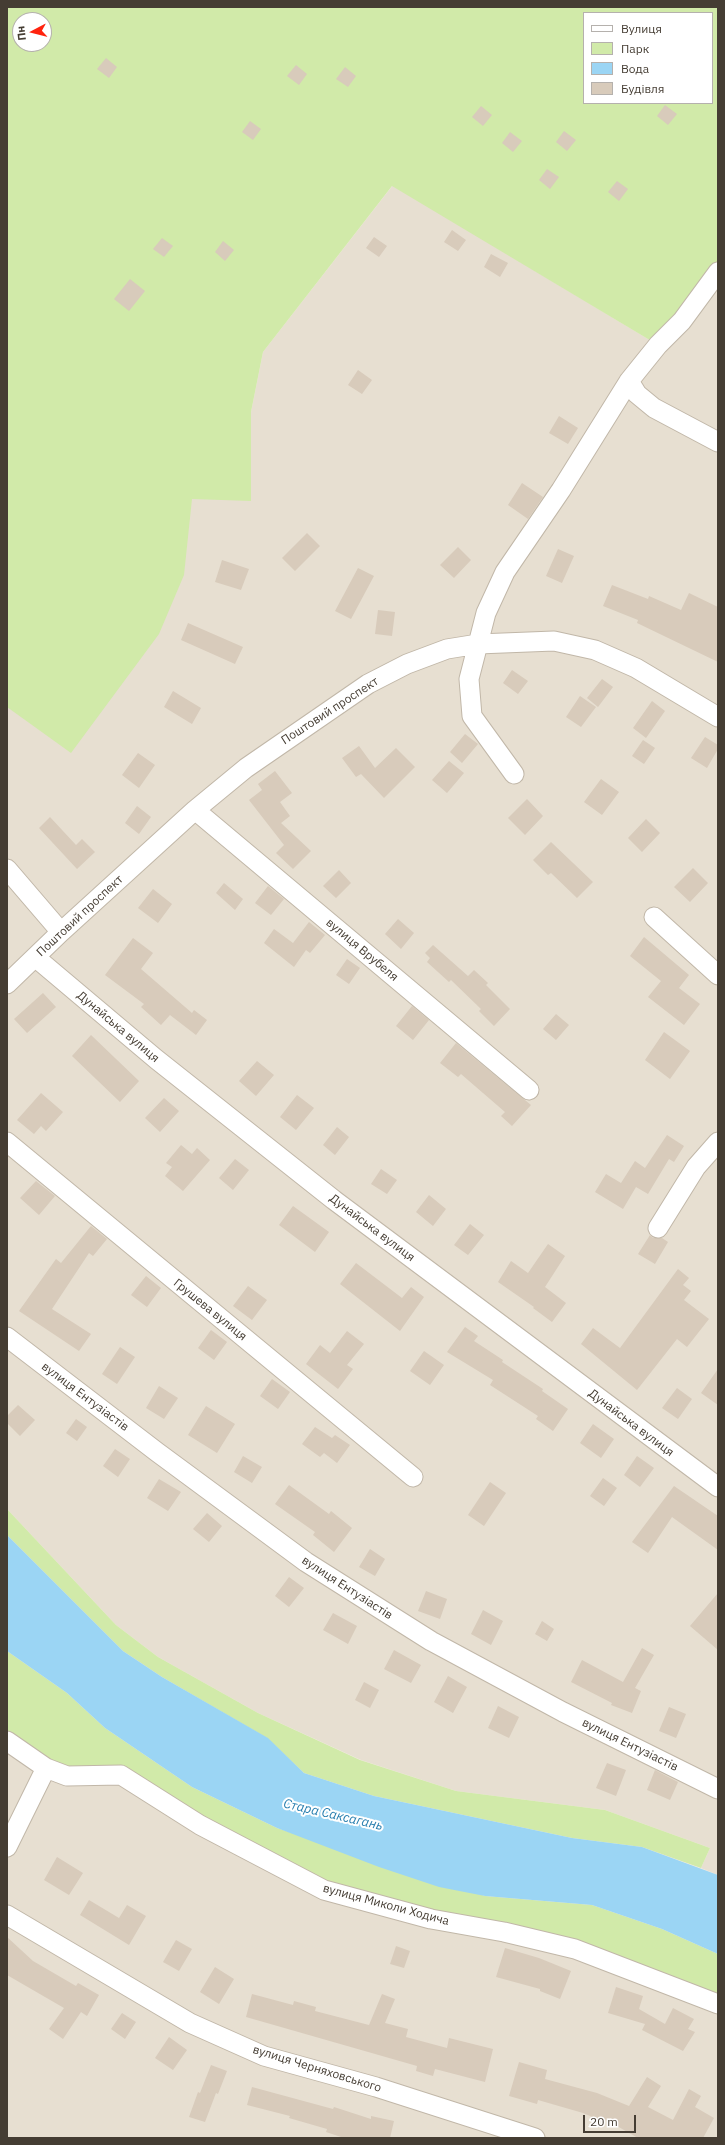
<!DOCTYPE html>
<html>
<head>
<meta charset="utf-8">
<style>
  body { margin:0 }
  #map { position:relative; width:725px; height:2145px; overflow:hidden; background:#f3ede3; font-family:"IBM Plex Sans",sans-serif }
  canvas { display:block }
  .frame { position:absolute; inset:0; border:8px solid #453d33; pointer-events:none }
  .legend { position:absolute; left:583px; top:12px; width:130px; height:92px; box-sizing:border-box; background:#fff; border:1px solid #b5b1ad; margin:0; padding:5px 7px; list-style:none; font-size:12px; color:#453d33 }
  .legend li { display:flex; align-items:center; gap:8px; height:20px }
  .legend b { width:20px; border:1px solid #b5b1ad }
  .north { position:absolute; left:12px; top:12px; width:40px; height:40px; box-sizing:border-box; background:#fff; border:1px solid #b5b1ad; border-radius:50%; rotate:263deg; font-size:11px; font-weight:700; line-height:16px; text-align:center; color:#453d33 }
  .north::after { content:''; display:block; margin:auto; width:14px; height:18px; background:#ff230e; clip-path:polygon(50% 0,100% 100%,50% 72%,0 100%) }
  .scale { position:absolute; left:583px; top:2115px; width:53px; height:18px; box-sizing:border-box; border:2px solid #453d33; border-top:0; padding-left:5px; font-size:12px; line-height:14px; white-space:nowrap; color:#453d33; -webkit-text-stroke:3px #fff; paint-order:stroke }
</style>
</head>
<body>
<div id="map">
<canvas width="725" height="2145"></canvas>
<div class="frame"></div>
<ul class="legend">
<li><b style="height:5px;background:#fff"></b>Вулиця</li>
<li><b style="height:11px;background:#d1eaa9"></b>Парк</li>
<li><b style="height:11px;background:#9bd5f4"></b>Вода</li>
<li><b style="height:11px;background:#d8cbbb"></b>Будівля</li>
</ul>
<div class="north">Пн</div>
<div class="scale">20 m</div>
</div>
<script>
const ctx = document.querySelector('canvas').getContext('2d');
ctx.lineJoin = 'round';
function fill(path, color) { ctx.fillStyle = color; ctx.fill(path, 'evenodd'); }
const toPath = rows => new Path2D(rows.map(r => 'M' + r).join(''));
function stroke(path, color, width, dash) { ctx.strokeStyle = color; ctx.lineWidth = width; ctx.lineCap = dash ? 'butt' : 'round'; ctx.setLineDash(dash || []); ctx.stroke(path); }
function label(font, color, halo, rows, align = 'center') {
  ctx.font = font + ' "IBM Plex Sans",sans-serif'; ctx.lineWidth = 4; ctx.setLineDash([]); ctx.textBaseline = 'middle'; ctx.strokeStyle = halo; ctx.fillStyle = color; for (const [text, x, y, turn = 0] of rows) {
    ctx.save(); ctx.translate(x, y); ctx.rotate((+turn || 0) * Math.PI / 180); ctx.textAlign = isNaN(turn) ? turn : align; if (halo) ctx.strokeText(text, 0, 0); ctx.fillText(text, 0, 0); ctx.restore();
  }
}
fill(toPath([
  [393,185,658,345,718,272,718,1875,701,1868,710,1848,605,1810,456,1791,361,1760,258,1713,158,1657,116,1625,7,1509,7,363,251,501,251,412,263,352],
  [7,1741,121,1775,504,1932,718,2004,718,2138,7,2138]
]), '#e7dfd1');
fill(toPath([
  [7,7,718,7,718,272,658,345,392,186,263,352,251,412,251,501,192,499,184,575,159,634,71,753,7,707],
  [584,13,712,13,712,103,584,103],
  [20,20,44,20,44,44,20,44],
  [7,1509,116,1625,158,1657,258,1713,360,1760,456,1791,605,1810,710,1848,701,1868,642,1847,572,1838,374,1796,304,1773,267,1738,162,1677,123,1651,7,1535],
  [7,1651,67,1693,105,1728,192,1787,277,1828,485,1896,592,1905,662,1929,718,1954,718,2004,575,1949,324,1890,121,1775,67,1776,7,1741]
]), '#d1eaa9');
fill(toPath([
  [7,1535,123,1651,162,1677,268,1738,304,1773,374,1796,572,1838,642,1847,718,1875,718,1954,662,1929,592,1905,485,1896,439,1887,379,1867,277,1828,192,1787,105,1728,67,1693,7,1651]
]), '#9bd5f4');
fill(toPath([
  [106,58,117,67,109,78,97,69],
  [296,65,307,74,299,85,287,76],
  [345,67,356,76,348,87,336,79],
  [665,105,677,114,668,125,657,116],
  [481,106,492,115,483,126,472,117],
  [250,121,261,129,253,140,242,132],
  [564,131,576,140,567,151,556,142],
  [510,132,522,141,513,152,502,143],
  [547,169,559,177,550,189,539,180],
  [617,181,628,189,619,201,608,192],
  [452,230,466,240,458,251,444,242],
  [374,237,387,246,379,257,366,248],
  [162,238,173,246,164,257,153,249],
  [223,241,234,250,225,261,215,252],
  [491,254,508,263,500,277,484,267],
  [130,279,145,291,129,311,114,299],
  [358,370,372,380,362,394,348,385],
  [559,416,578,428,568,444,549,433],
  [522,483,543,497,528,519,508,505],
  [307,533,320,546,295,571,282,558],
  [458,547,471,560,454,578,440,565],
  [558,549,574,556,562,583,546,576],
  [222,560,249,569,241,590,215,582],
  [358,568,374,576,351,619,335,611],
  [612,585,648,599,649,596,681,610,689,593,718,607,718,662,637,623,638,620,603,606],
  [378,610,395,612,392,636,375,634],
  [188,623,243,647,235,664,181,640],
  [512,670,528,681,518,694,503,683],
  [602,679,613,687,598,707,587,698],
  [173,691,201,708,192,724,164,707],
  [580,696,596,707,581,727,566,717],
  [652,701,665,711,646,738,633,728],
  [465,734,478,744,462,763,450,752],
  [705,737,718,745,718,749,707,768,691,758],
  [643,740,655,748,644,764,632,756],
  [359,746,375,768,396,748,415,767,384,798,361,774,356,777,342,758],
  [138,753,155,765,139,788,122,775],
  [449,761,464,773,447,793,432,780],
  [275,771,292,793,280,802,290,816,281,823,311,851,293,869,276,853,284,845,249,800,262,790,258,784],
  [601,779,619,792,602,815,584,802],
  [527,799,543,816,525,835,508,818],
  [137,806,151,817,139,834,125,823],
  [50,817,76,845,82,839,95,852,77,869,39,828],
  [646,819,660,833,642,852,628,838],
  [551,842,593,882,577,898,551,873,548,875,533,860],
  [693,868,708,883,690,902,674,887],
  [339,870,351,883,336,898,323,886],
  [224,883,243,899,235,910,216,893],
  [268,886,284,899,271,915,255,903],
  [153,889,172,904,158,923,138,908],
  [398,919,414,933,401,949,385,934],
  [309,922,325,935,310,953,306,950,294,967,264,943,274,929,293,943],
  [644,937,689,975,679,988,700,1004,684,1025,648,997,661,981,630,956],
  [133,938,153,953,141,969,192,1013,194,1010,207,1020,196,1035,170,1015,161,1025,141,1007,144,1004,105,975],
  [433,945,468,976,474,970,488,983,486,985,510,1009,494,1026,479,1011,481,1009,451,980,449,982,427,962,430,958,425,953],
  [347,959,360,968,349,984,336,975],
  [43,993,56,1007,27,1033,14,1019],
  [412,1006,429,1020,413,1040,396,1026],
  [556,1014,569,1025,556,1040,543,1029],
  [664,1032,690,1051,670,1079,645,1060],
  [91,1035,139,1081,120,1102,72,1056],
  [456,1043,531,1105,512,1126,501,1116,505,1112,461,1074,458,1077,440,1063],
  [257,1061,274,1075,256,1096,239,1081],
  [41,1093,63,1112,46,1131,41,1126,34,1134,17,1120],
  [297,1095,314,1108,296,1130,280,1117],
  [164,1098,179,1111,160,1132,145,1118],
  [337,1127,349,1137,335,1155,323,1145],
  [667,1135,684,1146,674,1162,669,1159,648,1194,636,1187,623,1209,595,1192,606,1174,621,1183,635,1161,645,1168],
  [181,1145,192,1154,197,1148,210,1160,183,1191,165,1176,172,1167,166,1163],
  [235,1159,249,1170,233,1190,219,1178],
  [381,1169,397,1180,387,1194,371,1184],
  [36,1181,55,1196,39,1215,20,1198],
  [429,1195,446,1209,433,1226,416,1212],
  [293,1206,329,1232,315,1252,279,1225],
  [470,1224,484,1235,468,1255,454,1245],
  [91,1226,107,1239,93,1256,89,1253,52,1309,91,1334,79,1351,19,1311,56,1259,61,1263],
  [650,1235,653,1238,662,1238,668,1242,655,1264,638,1254],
  [548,1244,565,1256,545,1287,566,1303,552,1322,533,1308,534,1307,498,1282,511,1261,528,1273],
  [356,1263,402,1298,411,1287,424,1297,400,1331,340,1284],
  [678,1269,689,1278,683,1285,691,1291,684,1300,709,1319,687,1347,677,1339,637,1390,581,1344,593,1328,620,1348],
  [146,1276,161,1288,147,1307,131,1295],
  [248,1286,267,1300,252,1320,233,1306],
  [465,1327,478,1336,474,1341,503,1360,502,1362,543,1389,542,1391,568,1409,553,1431,536,1419,538,1416,490,1385,493,1380,447,1352],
  [211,1330,227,1342,214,1360,198,1348],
  [347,1331,364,1344,347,1365,353,1369,338,1389,306,1364,320,1345,330,1353],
  [120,1347,135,1357,117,1384,102,1374],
  [424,1351,444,1365,430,1385,410,1371],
  [718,1369,718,1405,701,1393],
  [272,1379,290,1392,278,1409,260,1396],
  [159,1386,178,1398,164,1419,146,1408],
  [677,1388,692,1399,678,1419,662,1408],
  [18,1405,35,1420,20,1436,7,1423,7,1416],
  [206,1406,235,1424,217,1453,188,1435],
  [76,1419,87,1427,77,1441,66,1433],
  [593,1424,614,1439,601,1458,580,1443],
  [315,1427,332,1438,335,1435,350,1445,337,1463,324,1453,320,1457,302,1444],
  [115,1449,130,1459,118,1477,103,1466],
  [243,1456,262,1467,252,1483,234,1472],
  [637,1456,654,1468,640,1487,624,1475],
  [603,1478,617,1488,604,1506,590,1496],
  [159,1479,181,1492,168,1511,147,1498],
  [490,1482,506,1493,484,1526,468,1515],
  [289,1485,329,1514,331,1511,352,1528,334,1552,313,1535,315,1532,275,1504],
  [674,1486,718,1516,718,1550,672,1517,648,1553,632,1542],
  [207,1513,222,1526,209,1542,193,1529],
  [370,1549,385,1559,375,1576,359,1567],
  [289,1577,304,1588,289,1607,275,1596],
  [426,1591,447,1599,440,1619,418,1611],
  [718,1593,718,1650,690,1626],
  [483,1610,503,1621,491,1645,471,1634],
  [333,1613,357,1626,348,1644,323,1630],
  [542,1621,554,1629,547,1641,535,1634],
  [642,1648,654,1655,635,1688,641,1691,632,1713,611,1705,612,1703,571,1682,582,1660,623,1682],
  [394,1650,421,1665,411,1683,384,1669],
  [448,1676,467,1687,453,1713,434,1702],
  [364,1682,379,1690,370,1708,355,1700],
  [498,1706,519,1717,509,1738,488,1728],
  [669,1707,686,1714,676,1738,659,1731],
  [607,1763,626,1770,616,1796,596,1788],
  [655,1770,678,1782,670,1800,647,1790],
  [57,1857,83,1873,69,1895,44,1880],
  [89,1900,119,1918,127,1905,146,1916,129,1945,80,1915],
  [7,1937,33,1961,76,1986,78,1983,99,1995,87,2016,81,2012,63,2039,49,2029,64,2008,7,1975],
  [176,1940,192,1949,179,1971,163,1962],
  [396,1946,410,1951,404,1968,390,1964],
  [505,1948,539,1958,571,1971,560,1999,540,1991,540,1989,496,1977],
  [215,1967,234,1979,219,2004,200,1992],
  [616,1987,643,1996,639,2009,665,2024,673,2008,694,2019,688,2029,695,2032,683,2051,642,2030,645,2024,608,2013],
  [252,1994,293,2005,294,2001,316,2007,315,2011,369,2025,382,1994,395,1999,385,2023,408,2029,406,2037,447,2048,449,2038,493,2049,485,2082,435,2069,433,2076,416,2071,417,2066,246,2017],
  [122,2013,136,2022,125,2039,111,2029],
  [169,2037,187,2050,173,2070,155,2058],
  [519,2062,547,2070,545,2079,597,2093,629,2106,647,2077,661,2086,648,2107,673,2120,689,2089,701,2096,695,2107,714,2118,703,2138,638,2138,603,2118,602,2121,583,2113,538,2100,537,2104,509,2096],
  [211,2065,227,2071,218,2094,216,2093,205,2122,189,2117,198,2092,200,2093],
  [252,2087,333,2109,334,2107,371,2119,371,2116,394,2121,390,2138,344,2138,326,2132,327,2129,289,2118,290,2116,247,2105]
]), '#d8cbbb');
const street = toPath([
  [629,381,637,394,654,408,718,442],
  [514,774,472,716,469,679,486,613,505,572,561,490,629,381,658,345,682,321,718,272],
  [195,810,529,1090],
  [7,869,61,932],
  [654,917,718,975],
  [35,957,156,1059,334,1200,718,1487],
  [7,984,61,932,195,810,246,768,368,684,407,664,447,649,478,644,554,641,595,650,636,668,718,717],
  [7,1142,413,1477],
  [658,1228,696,1167,718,1142],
  [7,1337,157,1452,306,1562,431,1641,563,1712,718,1789],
  [7,1741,46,1768,67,1776,121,1775,200,1825,324,1890,431,1919,504,1932,575,1949,718,2004],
  [7,1847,46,1768],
  [7,1915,190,2023,264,2056,376,2087,535,2138]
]);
stroke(street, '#c1b7a8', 21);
stroke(street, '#fff', 19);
label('12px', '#453d33', '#fff', [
  ["Поштовий проспект",330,711,-33],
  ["Поштовий проспект",80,916,-43],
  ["вулиця Врубеля",362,950,40],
  ["Дунайська вулиця",118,1027,40],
  ["Дунайська вулиця",372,1228,37],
  ["Грушева вулиця",210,1310,39],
  ["вулиця Ентузіастів",85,1397,37],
  ["Дунайська вулиця",631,1423,37],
  ["вулиця Ентузіастів",347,1588,33],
  ["вулиця Ентузіастів",630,1745,26],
  ["вулиця Миколи Ходича",386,1905,15],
  ["вулиця Черняховського",317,2069,17]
]);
label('italic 13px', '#267dae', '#fff', [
  ["Стара Саксагань",333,1815,13]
]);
</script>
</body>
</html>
